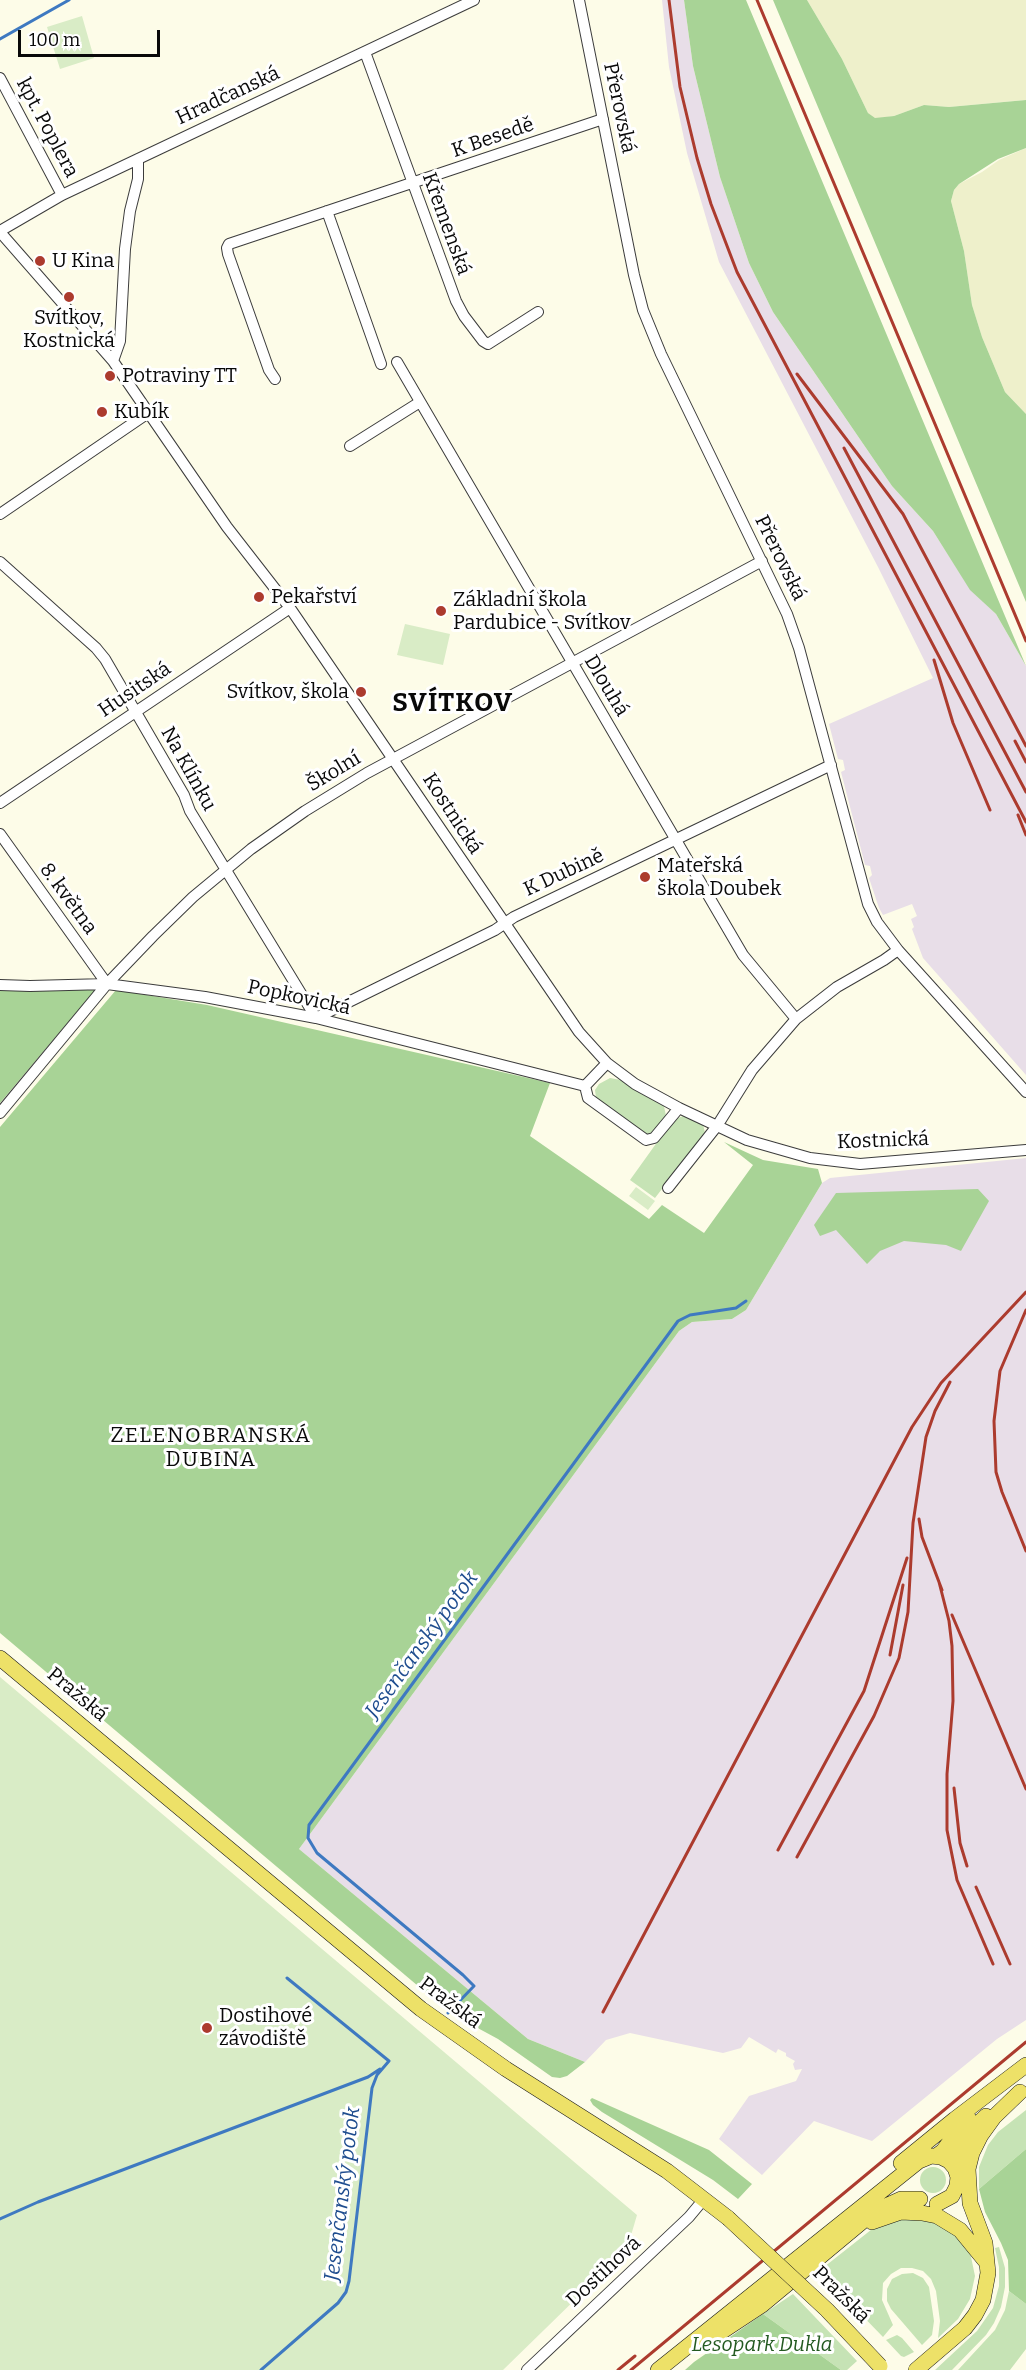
<!DOCTYPE html>
<html>
<head>
<meta charset="utf-8">
<style>
  body { margin:0 }
  #map { position:relative; width:1026px; height:2370px; overflow:hidden; background:#fdfce8; font-family:Bitter,serif }
  canvas { display:block }
  .scale { position:absolute; left:18px; top:30px; width:142px; height:27px; box-sizing:border-box; border:3px solid #090909; border-top:0; padding-left:8px; font-size:18px; line-height:21px; white-space:nowrap; color:#090909; -webkit-text-stroke:4px #fff; paint-order:stroke }
</style>
</head>
<body>
<div id="map">
<canvas width="1026" height="2370"></canvas>
<div class="scale">100 m</div>
</div>
<script>
const ctx = document.querySelector('canvas').getContext('2d');
ctx.lineJoin = 'round';
function fill(path, color) { ctx.fillStyle = color; ctx.fill(path, 'evenodd'); }
const toPath = rows => new Path2D(rows.map(r => 'M' + r).join(''));
function stroke(path, color, width, dash) { ctx.strokeStyle = color; ctx.lineWidth = width; ctx.lineCap = dash ? 'butt' : 'round'; ctx.setLineDash(dash || []); ctx.stroke(path); }
function label(font, color, halo, rows, align = 'center') {
  ctx.font = font + ' Bitter,serif'; ctx.lineWidth = 6; ctx.setLineDash([]); ctx.textBaseline = 'middle'; ctx.strokeStyle = halo; ctx.fillStyle = color; for (const [text, x, y, turn = 0] of rows) {
    ctx.save(); ctx.translate(x, y); ctx.rotate((+turn || 0) * Math.PI / 180); ctx.textAlign = isNaN(turn) ? turn : align; if (halo) ctx.strokeText(text, 0, 0); ctx.fillText(text, 0, 0); ctx.restore();
  }
}
fill(toPath([
  [662,0,684,0,693,66,720,177,749,263,773,312,892,486,933,531,970,589,996,614,1026,666,1026,1075,923,958,912,929,914,927,911,919,917,916,912,904,883,915,879,908,869,878,872,875,870,866,865,865,841,772,845,770,843,760,838,759,829,724,933,678,878,567,719,262,687,153,669,67],
  [1026,1158,1026,2020,997,2039,872,2141,814,2121,762,2175,719,2139,749,2096,796,2081,802,2069,795,2070,793,2064,795,2061,786,2056,786,2053,778,2049,776,2053,749,2037,741,2048,723,2053,630,2033,606,2040,585,2062,528,2039,299,1849,679,1331,692,1322,732,1319,746,1310,822,1183,830,1178]
]), '#e8dee8');
fill(toPath([
  [807,0,1026,0,1026,100,949,107,924,105,894,116,875,119,868,113,842,59],
  [1026,148,1026,414,1005,392,982,337,972,305,964,251,951,201,954,190,959,184,982,172,999,160]
]), '#eef0cb');
fill(toPath([
  [610,1078,621,1080,664,1106,666,1116,654,1133,647,1137,596,1098,595,1090,599,1084],
  [683,1116,703,1124,705,1133,655,1198,630,1180,673,1120],
  [1026,2110,1026,2149,979,2189,979,2167,988,2145,998,2132],
  '920 2180a13 13 0 1 1 26 0a13 13 0 1 1-26 0Z',
  [896,2217,944,2222,970,2252,975,2276,970,2299,958,2319,938,2338,940,2321,936,2291,931,2279,923,2271,912,2268,901,2268,891,2274,883,2283,882,2300,893,2325,883,2337,819,2271,881,2222],
  [999,2247,1005,2268,1005,2287,1001,2307,994,2323,986,2335,952,2370,935,2370,977,2331,993,2308,999,2286,999,2267,995,2248],
  [913,2273,923,2278,929,2287,934,2321,932,2335,922,2345,891,2309,887,2301,887,2289,892,2279,902,2274],
  [1009,2291,1026,2304,1026,2349,1010,2370,958,2370,995,2330,1005,2310],
  [793,2294,857,2361,847,2370,841,2370,763,2314],
  [897,2335,902,2338,914,2352,904,2357,901,2356,886,2340]
]), '#c6e3b5');
fill(toPath([
  [684,0,746,0,1026,666,996,614,970,590,933,531,892,486,773,312,749,263,720,177,693,66],
  [773,0,807,0,842,59,868,113,875,118,894,116,924,105,949,107,1026,100,1026,148,998,159,959,184,954,190,951,201,964,251,972,305,982,337,1005,392,1026,414,1026,602],
  [0,989,96,989,0,1103],
  [116,990,207,1005,550,1083,530,1136,649,1219,662,1205,704,1233,753,1165,724,1142,763,1160,818,1169,822,1183,746,1310,732,1319,692,1322,679,1331,299,1849,528,2039,585,2062,567,2076,560,2078,552,2077,498,2039,450,2013,0,1633,0,1127],
  [978,1189,989,1201,961,1251,946,1245,904,1241,880,1251,867,1264,836,1230,820,1236,814,1225,836,1193],
  [592,2098,709,2150,752,2184,738,2199,713,2180,602,2112,593,2105,590,2100],
  [1026,2149,1026,2304,1009,2291,1008,2260,1001,2243,985,2212,979,2189],
  [763,2314,841,2370,685,2370,694,2362]
]), '#a8d396');
fill(toPath([
  [82,16,94,58,60,69,47,27],
  [405,624,450,634,443,665,397,655],
  [636,1187,655,1201,648,1210,629,1196],
  [0,1677,637,2215,627,2249,503,2370,0,2370]
]), '#d9ecc6');
stroke(toPath([
  [0,39,69,0],
  [448,2013,474,1986,463,1975,317,1853,308,1838,309,1825,678,1321,690,1315,736,1308,746,1301],
  [0,2219,38,2202,368,2077,380,2069],
  [261,2370,338,2303,346,2292,349,2281,372,2088,377,2075,389,2061,287,1978]
]), '#3e79c1', 3);
const street = toPath([
  [579,0,634,275,643,310,661,354,787,614,799,648,868,904,877,922,898,950,1026,1092],
  [365,52,456,301,464,316,483,341,488,344,538,312],
  [0,78,62,195],
  [327,211,381,364],
  [0,231,62,195,474,0],
  [0,232,113,361,227,527,290,608,579,1032,607,1063,635,1084,679,1108,747,1140,810,1158,860,1164,1026,1150],
  [113,361,120,341,125,249,130,211,138,179,138,159],
  [397,362,743,955,796,1019],
  [275,379,269,370,228,254,227,248,229,244,603,119],
  [350,446,420,402],
  [0,514,148,413],
  [0,562,96,648,105,659,184,795,190,811,316,1018],
  [0,803,290,608],
  [0,834,107,984],
  [0,985,30,986,107,984,205,997,316,1018,585,1086,607,1063],
  [316,1018,495,930,514,917,831,765],
  [585,1086,588,1098,646,1140,654,1138,679,1108],
  [0,1113,107,984,153,936,193,897,251,849,305,811,367,773,762,561],
  [668,1188,717,1126,752,1070,796,1019,837,987,884,960,898,950],
  [527,2370,689,2217,704,2199]
]);
const primary = toPath([
  [0,1658,421,2009,506,2069,667,2171,728,2218],
  [936,2156,943,2151,968,2117],
  [901,2163,955,2119,1026,2065],
  [957,2172,956,2160,962,2145,972,2129,986,2116],
  [872,2222,901,2212,922,2213,937,2216,960,2230,987,2263],
  [703,2344,762,2305,875,2211,901,2199,920,2199],
  [658,2370,919,2161,931,2156,941,2157,949,2161,955,2168,958,2177,957,2186,952,2196,937,2204],
  [916,2370,965,2328,975,2315,983,2300,988,2273,985,2243,970,2203,968,2169,972,2153,981,2135,994,2117,1020,2092]
]);
stroke(street, '#3c3c3c', 12);
stroke(primary, '#1a1a1a', 16);
stroke(street, '#fff', 10);
stroke(primary, '#ede168', 15);
stroke(toPath([
  [669,0,680,87,697,158,711,204,737,272,1026,822],
  [757,0,1026,641],
  [797,374,903,514,1026,746],
  [844,448,1026,792],
  [934,660,953,723,990,810],
  [1015,741,1026,762],
  [1018,815,1026,835],
  [1026,1310,1000,1371,994,1421,996,1472,1002,1492,1026,1551],
  [919,1519,922,1537,942,1590],
  [939,1582,949,1621,952,1646,953,1701,947,1774,947,1830,957,1880,993,1964],
  [952,1615,1026,1789],
  [890,1655,903,1585],
  [954,1788,960,1843,967,1866],
  [778,1850,864,1691,907,1558],
  [797,1857,874,1716,899,1658,908,1612,913,1523,926,1437,935,1411,950,1382],
  [976,1887,1010,1964],
  [603,2012,912,1427,941,1383,1026,1292],
  [618,2370,635,2356],
  [631,2370,1026,2042]
]), '#ac3b2e', 3);
const primaryBridge = toPath([
  [728,2218,827,2310,880,2366]
]);
stroke(primaryBridge, '#1a1a1a', 16, []);
stroke(primaryBridge, '#ede168', 15);
for (const [x, y, r, color] of [
  [40,261,6,"#ac3b2e"],
  [69,297,6,"#ac3b2e"],
  [110,376,6,"#ac3b2e"],
  [102,412,6,"#ac3b2e"],
  [259,597,6,"#ac3b2e"],
  [441,611,6,"#ac3b2e"],
  [361,692,6,"#ac3b2e"],
  [645,877,6,"#ac3b2e"],
  [207,2028,6,"#ac3b2e"]
]) { const dot = new Path2D(); dot.arc(x, y, r, 0, 2 * Math.PI); ctx.fillStyle = color; ctx.fill(dot); stroke(dot, '#fff', 2); }
label('20px', '#090909', '#fff', [
  ["Hradčanská",228,96,-25],
  ["Přerovská",619,108,78],
  ["kpt. Poplera",47,128,62],
  ["K Besedě",493,138,-19],
  ["Křemenská",446,224,70],
  ["Přerovská",780,558,64],
  ["Dlouhá",606,686,59],
  ["Husitská",135,690,-34],
  ["Na Klínku",188,769,61],
  ["Školní",334,772,-31],
  ["Kostnická",452,814,57],
  ["K Dubině",564,873,-25],
  ["8. května",68,899,54],
  ["Popkovická",299,998,12],
  ["Kostnická",883,1141,-2],
  ["Pražská",77,1695,40],
  ["Pražská",450,2003,37],
  ["Dostihová",604,2272,-43],
  ["Pražská",841,2295,45]
]);
label('20px', '#090909', '#fff', [
  ["U Kina",52,261],
  ["Svítkov,",69,318,"center"],
  ["Kostnická",69,341,"center"],
  ["Potraviny TT",122,376],
  ["Kubík",114,412],
  ["Pekařství",271,597],
  ["Základní škola",453,600],
  ["Pardubice - Svítkov",453,623],
  ["Svítkov, škola",349,692,"right"],
  ["Mateřská",657,866],
  ["škola Doubek",657,889],
  ["Dostihové",219,2016],
  ["závodiště",219,2039]
], 'left');
label('italic 20px', '#245a21', '#fff', [
  ["Lesopark Dukla",762,2345]
]);
ctx.letterSpacing = '1.5px';
label('21px', '#090909', '#fff', [
  ["ZELENOBRANSKÁ",211,1436],
  ["DUBINA",211,1460]
]);
ctx.letterSpacing = '0px';
label('italic 21px', '#1f4d8f', '#fff', [
  ["Jesenčanský potok",422,1645,-54],
  ["Jesenčanský potok",343,2194,-83]
]);
ctx.letterSpacing = '1.5px';
label('bold 26px', '#090909', '#fff', [
  ["SVÍTKOV",453,704]
]);
ctx.letterSpacing = '0px';
</script>
</body>
</html>
